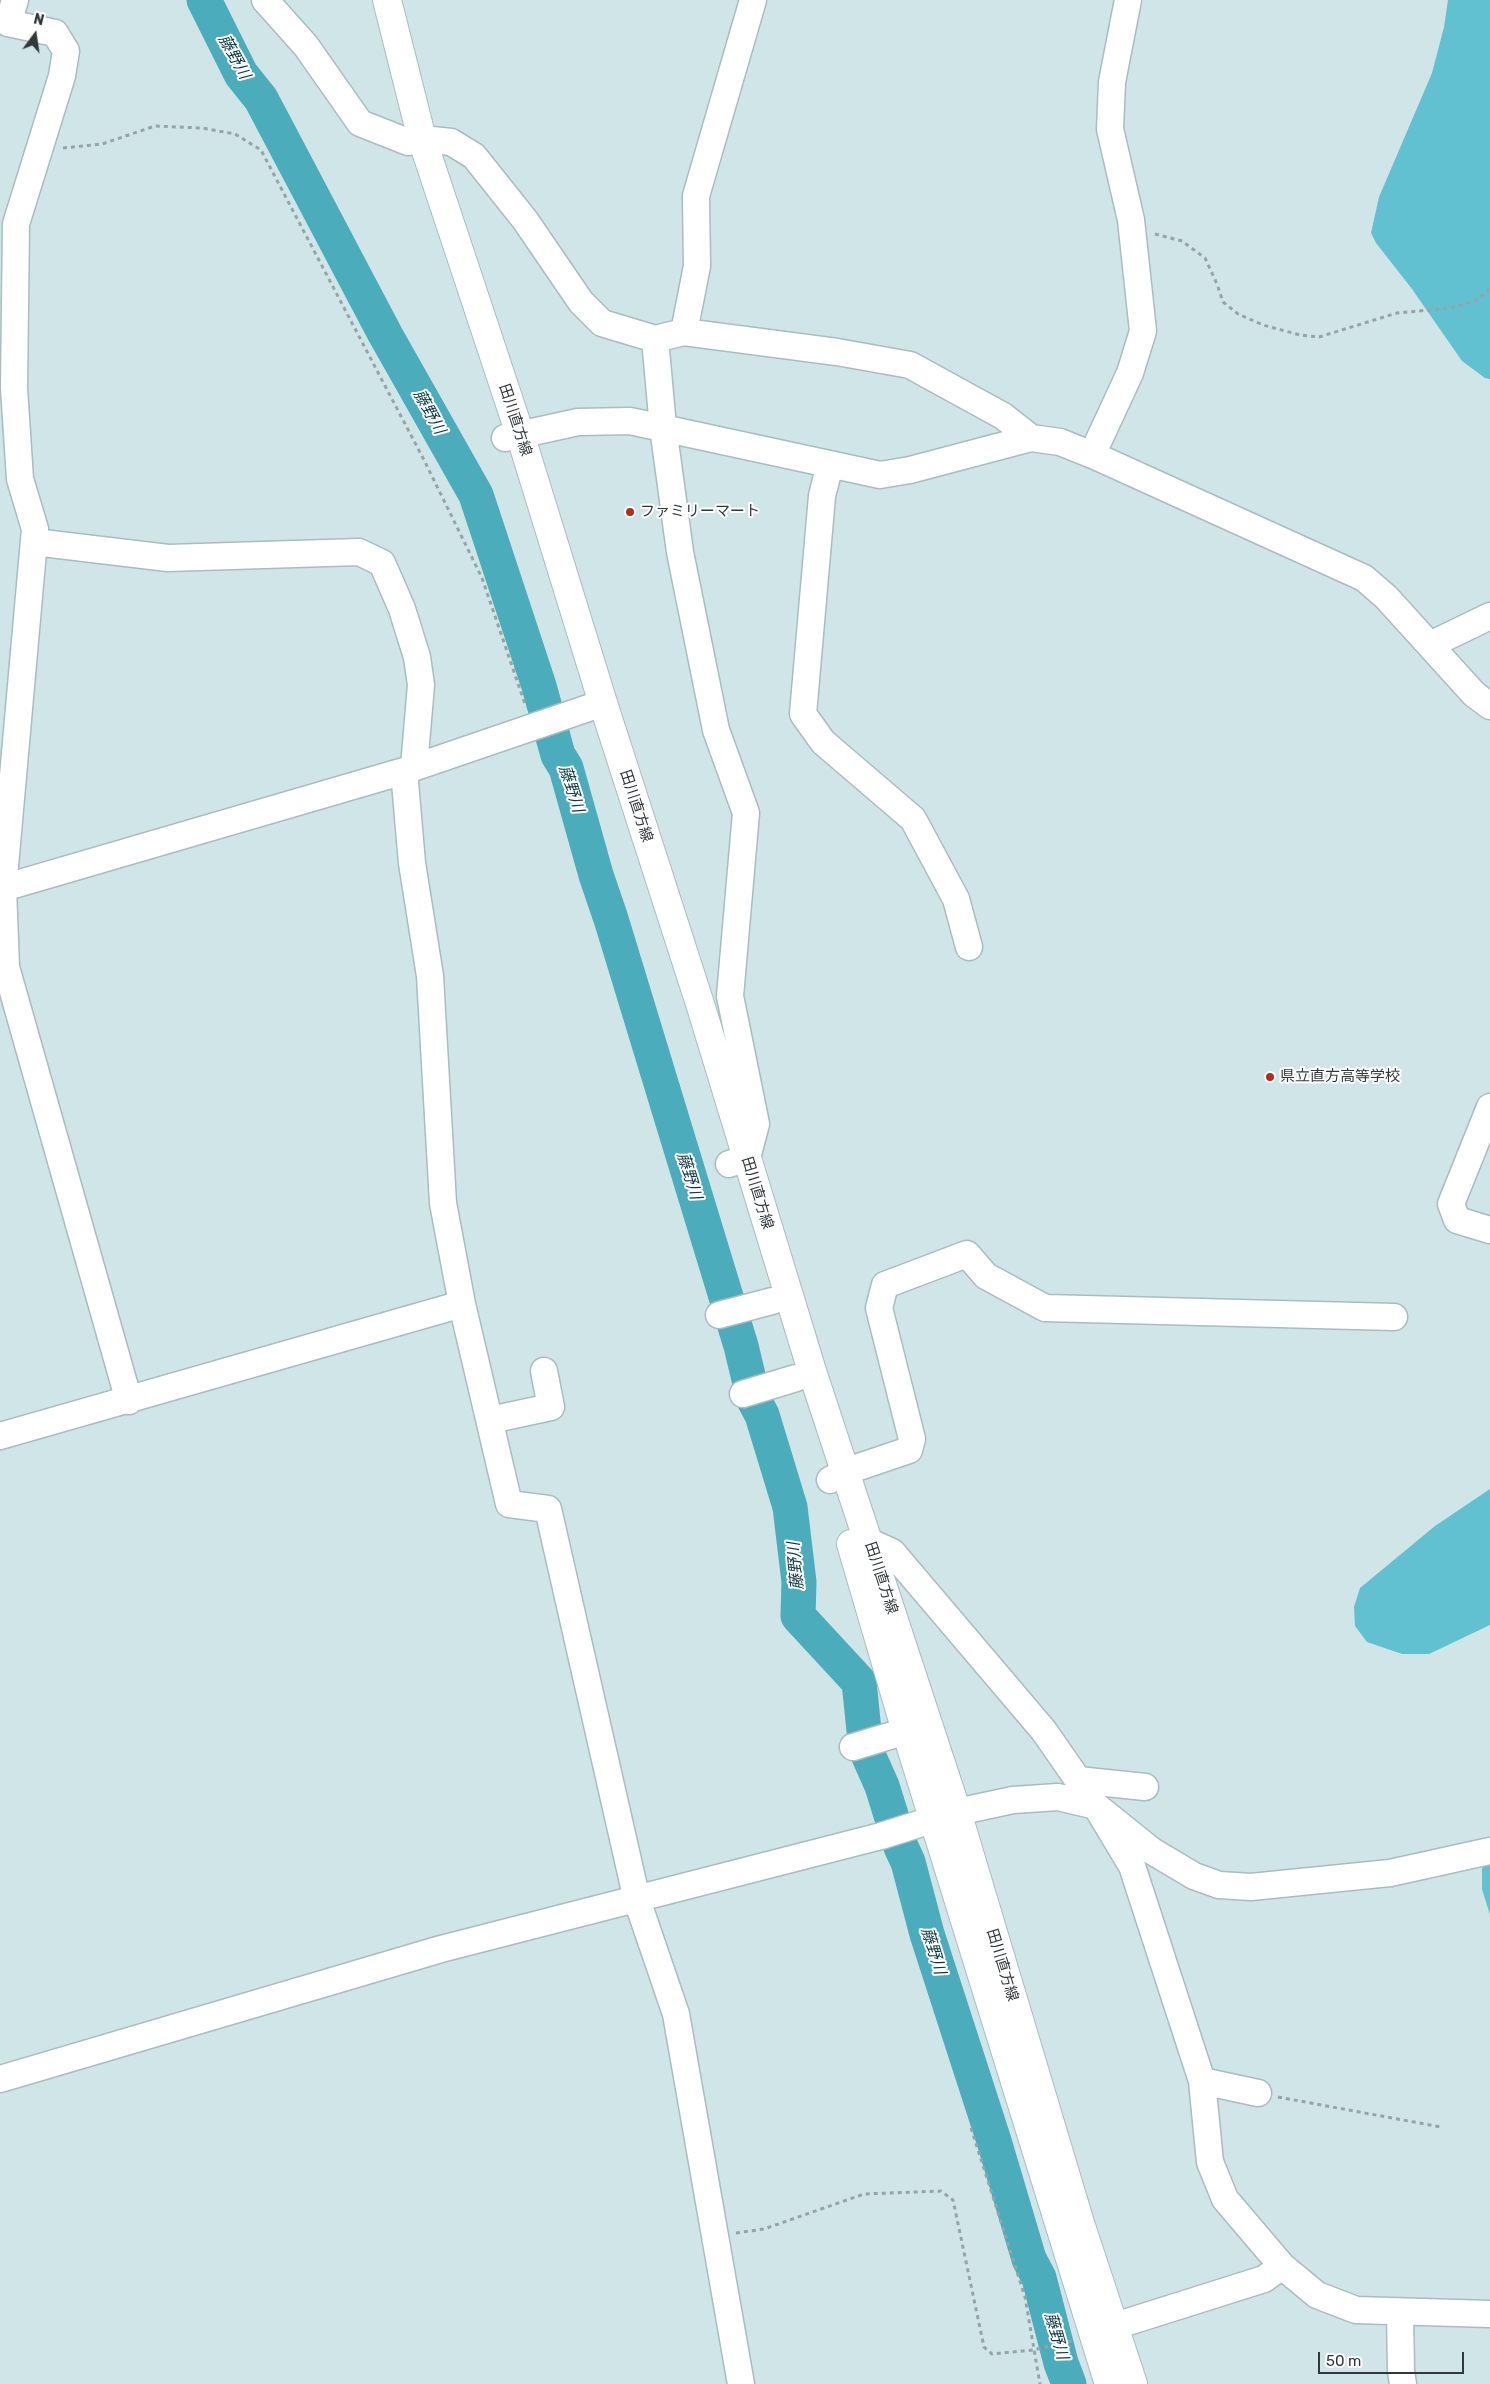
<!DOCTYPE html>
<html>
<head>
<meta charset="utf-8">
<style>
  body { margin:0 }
  #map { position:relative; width:1490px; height:2384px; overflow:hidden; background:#d0e5e8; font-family:Rubik,sans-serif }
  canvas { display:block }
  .north { position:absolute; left:10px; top:10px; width:50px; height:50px; -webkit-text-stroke:4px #fff; paint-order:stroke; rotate:14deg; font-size:14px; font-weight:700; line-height:20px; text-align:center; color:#30383a }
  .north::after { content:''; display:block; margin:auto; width:18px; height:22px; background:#30383a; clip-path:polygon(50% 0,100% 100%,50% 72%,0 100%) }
  .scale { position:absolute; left:1318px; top:2352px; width:146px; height:22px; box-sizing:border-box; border:2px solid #30383a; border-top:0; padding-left:6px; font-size:15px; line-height:18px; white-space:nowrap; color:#30383a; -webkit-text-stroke:4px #fff; paint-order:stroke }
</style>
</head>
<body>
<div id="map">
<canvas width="1490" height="2384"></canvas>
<div class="north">N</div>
<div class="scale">50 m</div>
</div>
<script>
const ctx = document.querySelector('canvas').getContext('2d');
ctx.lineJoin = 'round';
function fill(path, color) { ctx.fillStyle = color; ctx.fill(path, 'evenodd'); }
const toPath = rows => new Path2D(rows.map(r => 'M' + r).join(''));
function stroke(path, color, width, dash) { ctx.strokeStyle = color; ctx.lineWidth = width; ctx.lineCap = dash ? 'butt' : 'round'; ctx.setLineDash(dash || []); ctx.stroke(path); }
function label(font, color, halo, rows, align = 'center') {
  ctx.font = font + ' Rubik,"Noto Sans JP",sans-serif'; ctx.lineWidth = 4; ctx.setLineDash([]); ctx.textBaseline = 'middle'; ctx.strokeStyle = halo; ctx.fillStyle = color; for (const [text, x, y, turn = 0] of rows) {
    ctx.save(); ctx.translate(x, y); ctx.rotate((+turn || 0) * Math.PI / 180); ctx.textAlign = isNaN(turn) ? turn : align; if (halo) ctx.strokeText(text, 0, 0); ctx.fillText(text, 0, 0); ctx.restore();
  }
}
fill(toPath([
  [1448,0,1490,0,1490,379,1485,378,1462,361,1412,289,1376,243,1371,233,1379,197,1432,73,1444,27],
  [1490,1489,1490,1625,1429,1654,1402,1654,1367,1642,1355,1626,1354,1607,1360,1588,1435,1526],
  [1490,1852,1490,1915,1482,1889,1482,1869]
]), '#62c1d1');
stroke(toPath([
  [204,0,241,74,261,99,385,334,476,495,539,686,558,755,566,768,596,875,611,919,741,1346,754,1400,762,1415,790,1507,799,1582,798,1616,859,1682,866,1750,882,1786,901,1847,908,1862,927,1934,994,2141,1029,2259,1039,2278,1061,2363,1069,2384]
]), '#4bacbb', 35);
const minor = toPath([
  [15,0,8,23,55,33,66,51,62,76,16,224,14,388,20,479,35,529,3,888,6,967,129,1401],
  [265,0,306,46,360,123,408,142,422,139,451,142,474,156,525,220,581,302,602,323,655,339,684,332,837,352,910,365,1003,416,1031,438],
  [684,332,697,266,696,196,753,0],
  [655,339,663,427,680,552,716,730,746,813,730,996,756,1124,747,1158,729,1164],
  [505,438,578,422,630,421,880,475,910,470,1031,438,1060,442,1095,456,1364,578,1386,597,1474,694,1490,706],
  [1098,442,1130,373,1143,331,1131,220,1110,129,1112,82,1128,0],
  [830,464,822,496,803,714,823,742,913,819,956,899,969,947],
  [34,542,168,558,359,552,382,563,402,609,417,657,421,685,414,767],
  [1430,645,1490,616],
  [404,771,412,863,430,976,443,1203,462,1304,509,1504,548,1509,637,1900,676,2014,741,2384],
  [3,888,404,771,603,703],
  [1490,1107,1451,1204,1457,1220,1490,1230],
  [719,1315,772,1301],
  [743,1394,796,1378],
  [490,1420,551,1407,544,1371],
  [0,1436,462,1304],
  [830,1480,847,1471,909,1450,912,1439,879,1308,885,1285,967,1254,986,1276,1045,1308,1394,1317],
  [870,1542,892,1552,1044,1731,1096,1806,1132,1866,1202,2081,1210,2162,1225,2199,1282,2266,1317,2295,1356,2310,1490,2314],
  [853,1747,906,1731],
  [1078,1780,1145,1787],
  [0,2079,441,1949,881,1836,957,1812,1013,1800,1058,1797,1096,1806,1152,1851,1194,1876,1219,1885,1251,1887,1390,1873,1490,1851],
  [1202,2081,1258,2093],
  [1400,2312,1401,2371,1403,2384],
  [1095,2334,1115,2326,1264,2279,1282,2266]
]);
const major = toPath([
  [387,0,422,139,520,434,603,703,701,1007,812,1371,957,1812,1080,2223,1133,2384],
  [851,1544,906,1731,1109,2384]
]);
stroke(minor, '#a9bdc0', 29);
stroke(major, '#a9bdc0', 30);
stroke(toPath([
  [63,148,102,144,155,126,202,128,235,134,261,150,423,458,482,578,526,707],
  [1155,234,1182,241,1205,258,1217,284,1223,302,1238,314,1263,325,1300,335,1319,337,1397,313,1450,308,1475,301,1490,289],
  [1278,2097,1441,2127],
  [971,2128,1025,2297,1040,2384],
  [736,2233,764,2229,864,2194,941,2191,953,2200,984,2347,992,2354,1033,2350,1072,2341]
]), '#95a5a7', 3, [4, 4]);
stroke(minor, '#fff', 26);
stroke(major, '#fff', 28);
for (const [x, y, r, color] of [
  [630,512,5,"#b82a1f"],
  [1270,1077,5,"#b82a1f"]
]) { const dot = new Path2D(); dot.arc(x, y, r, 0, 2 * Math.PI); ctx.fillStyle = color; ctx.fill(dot); stroke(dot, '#fff', 2); }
label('15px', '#30383a', '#fff', [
  ["田川直方線",515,420,72],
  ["田川直方線",636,806,72],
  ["田川直方線",757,1193,73],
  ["田川直方線",881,1578,72],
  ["田川直方線",1002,1965,73]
]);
label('15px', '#30383a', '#fff', [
  ["ファミリーマート",640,512],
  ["県立直方高等学校",1280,1077]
], 'left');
label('italic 16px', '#09383f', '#fff', [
  ["藤野川",234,57,61],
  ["藤野川",429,412,61],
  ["藤野川",571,789,72],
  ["藤野川",689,1176,73],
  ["藤野川",796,1566,-95],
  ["藤野川",933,1951,73],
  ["藤野川",1056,2336,74]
]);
</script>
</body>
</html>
